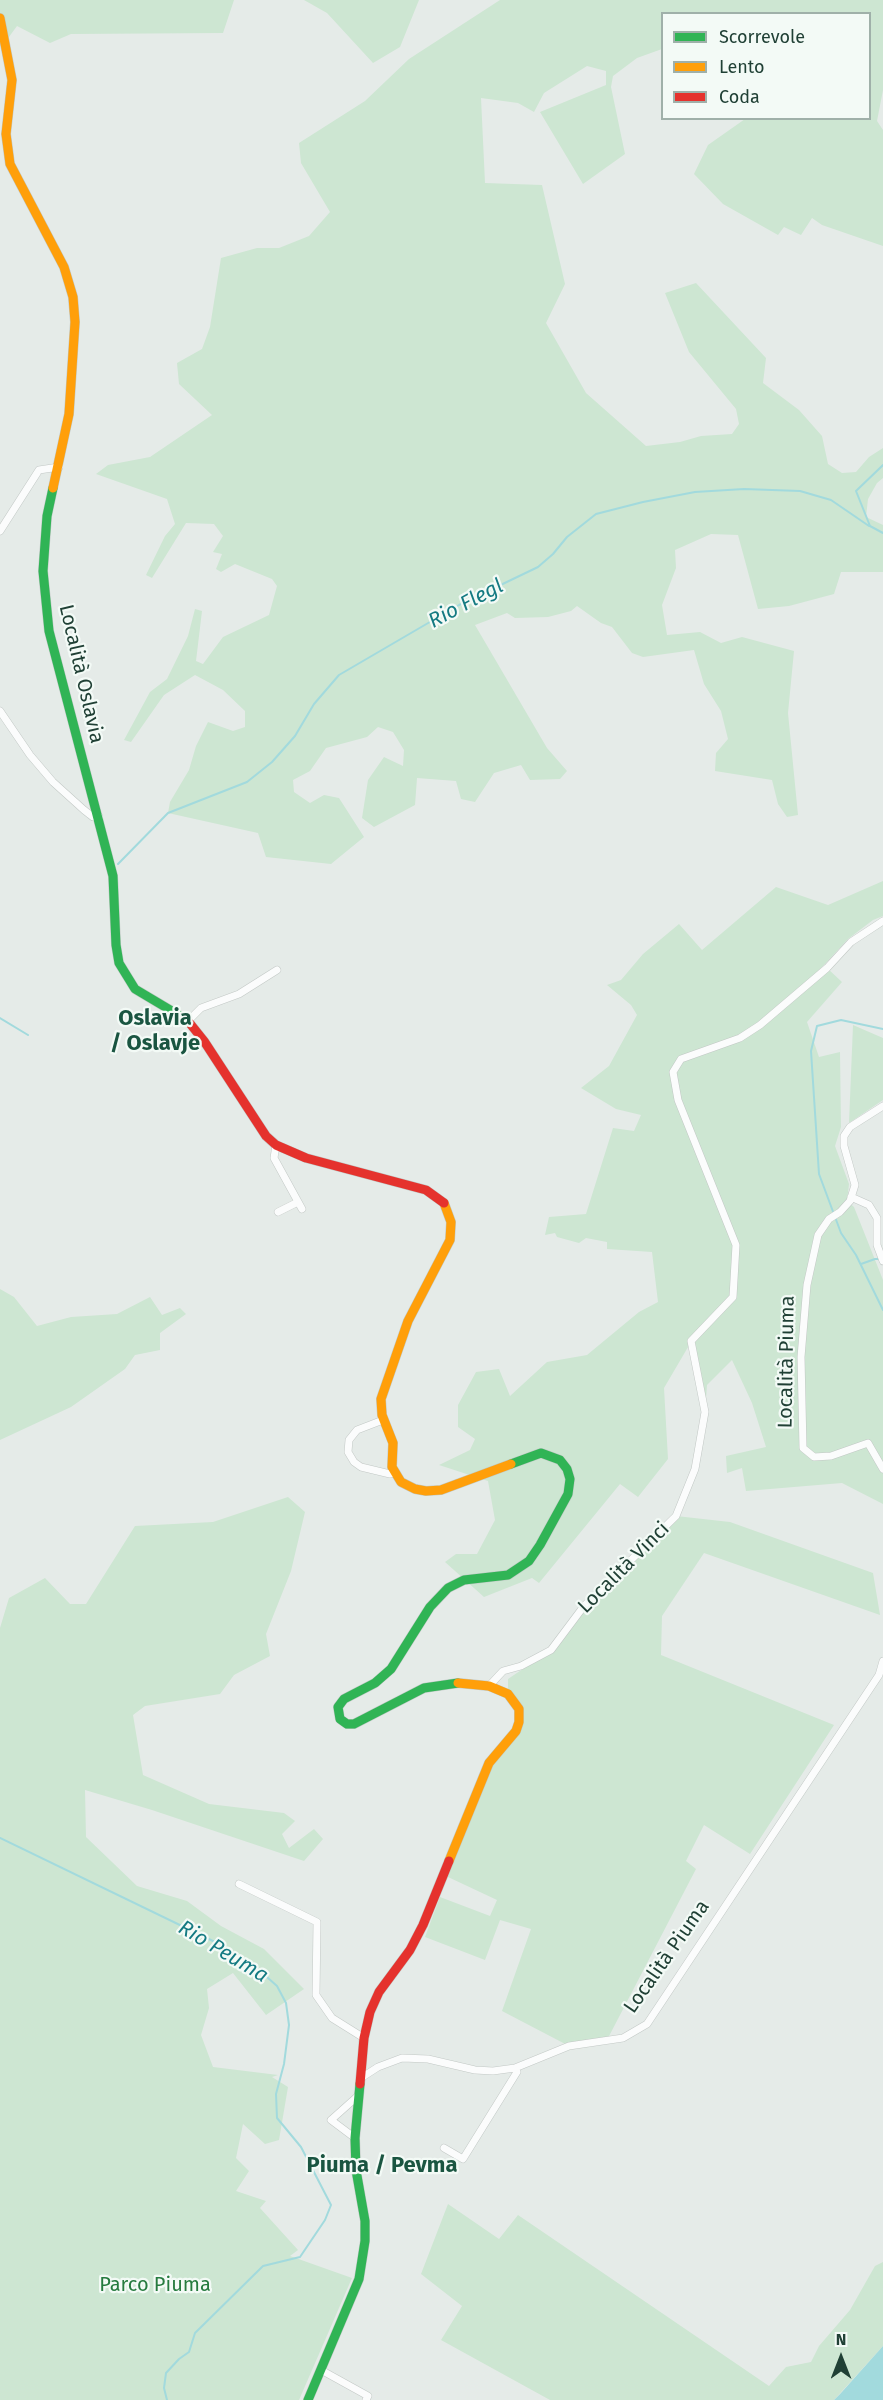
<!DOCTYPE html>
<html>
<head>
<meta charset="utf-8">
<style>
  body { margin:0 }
  #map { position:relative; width:883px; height:2400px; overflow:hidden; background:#e5ebe8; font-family:"Fira Sans",sans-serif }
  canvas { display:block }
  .legend { position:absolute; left:661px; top:12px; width:210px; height:108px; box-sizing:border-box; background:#f3faf6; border:2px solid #9fb0a9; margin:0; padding:8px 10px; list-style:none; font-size:18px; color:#204035 }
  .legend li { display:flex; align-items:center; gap:12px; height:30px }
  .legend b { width:30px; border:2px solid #9fb0a9 }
  .north { position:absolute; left:811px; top:2328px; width:60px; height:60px; -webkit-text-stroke:4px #f3faf6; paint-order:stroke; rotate:0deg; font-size:16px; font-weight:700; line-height:24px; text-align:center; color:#204035 }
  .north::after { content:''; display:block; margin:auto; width:21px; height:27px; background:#204035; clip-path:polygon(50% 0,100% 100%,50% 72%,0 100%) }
</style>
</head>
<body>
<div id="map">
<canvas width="883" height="2400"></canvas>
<ul class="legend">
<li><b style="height:8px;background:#30b455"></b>Scorrevole</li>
<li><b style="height:8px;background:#ff9f0a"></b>Lento</li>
<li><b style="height:8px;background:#e5322d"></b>Coda</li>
</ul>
<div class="north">N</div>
</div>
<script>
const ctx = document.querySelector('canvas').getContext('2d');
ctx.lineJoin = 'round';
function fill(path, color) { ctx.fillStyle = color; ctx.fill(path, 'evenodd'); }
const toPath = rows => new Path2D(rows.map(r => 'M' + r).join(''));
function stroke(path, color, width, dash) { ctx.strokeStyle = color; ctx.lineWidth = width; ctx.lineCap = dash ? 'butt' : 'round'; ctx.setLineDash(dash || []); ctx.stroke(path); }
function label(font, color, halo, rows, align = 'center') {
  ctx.font = font + ' "Fira Sans",sans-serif'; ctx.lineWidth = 4.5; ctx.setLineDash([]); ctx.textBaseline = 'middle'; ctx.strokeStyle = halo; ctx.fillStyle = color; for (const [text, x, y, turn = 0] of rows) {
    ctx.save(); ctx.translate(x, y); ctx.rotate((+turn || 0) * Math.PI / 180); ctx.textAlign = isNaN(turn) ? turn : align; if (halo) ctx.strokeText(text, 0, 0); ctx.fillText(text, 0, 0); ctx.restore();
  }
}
fill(toPath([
  [0,0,234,0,223,33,71,34,50,43,17,26,6,41,0,18],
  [304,0,419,0,400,47,373,63,327,13],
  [500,0,883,0,883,90,877,121,883,130,883,246,822,225,812,218,801,235,784,227,778,235,723,204,694,174,708,145,745,119,870,118,870,14,662,14,662,49,637,58,613,76,611,87,625,154,583,184,540,112,606,85,606,71,587,66,544,93,534,112,518,103,481,98,485,183,542,185,565,284,546,323,586,393,646,446,680,442,701,436,732,434,739,424,736,409,689,352,665,293,696,283,766,358,763,383,799,410,822,436,828,464,842,473,856,472,869,457,883,448,883,478,877,483,868,499,866,517,883,525,883,572,841,572,834,594,789,606,758,609,738,535,711,534,675,550,676,568,662,605,667,635,700,632,721,643,742,637,794,651,788,713,798,815,787,817,778,804,772,780,715,771,716,753,728,739,721,711,704,684,694,650,643,657,632,653,612,627,601,623,577,606,571,611,548,617,515,618,507,613,475,625,547,748,567,771,560,779,530,780,521,765,494,773,475,802,461,799,456,781,417,778,415,805,374,827,362,818,368,780,384,757,403,766,404,750,393,732,378,727,367,737,326,748,310,771,293,780,294,792,310,803,324,795,339,798,364,837,331,864,266,857,258,833,168,813,170,802,189,770,196,746,208,722,233,731,245,727,245,711,223,690,195,675,164,695,131,742,124,740,150,692,167,679,188,636,195,609,202,611,196,661,203,664,223,637,269,615,277,586,272,579,235,564,221,572,216,569,222,554,213,552,223,536,214,524,186,523,152,578,146,575,165,536,175,524,167,499,96,474,108,465,150,457,212,415,179,384,177,363,202,349,210,327,221,258,257,248,279,248,309,236,330,212,301,163,299,143,365,101,409,59],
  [883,881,883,916,873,920,848,939,812,978,827,968,842,982,807,1022,819,1057,840,1052,841,1127,835,1146,849,1184,847,1201,854,1207,883,1280,883,1504,842,1483,746,1491,742,1468,727,1473,726,1456,766,1447,752,1403,732,1360,707,1385,705,1412,691,1342,664,1388,668,1459,638,1497,620,1484,539,1583,532,1578,484,1597,445,1562,456,1554,477,1554,495,1520,488,1481,439,1465,470,1450,475,1439,458,1427,458,1405,476,1372,499,1369,510,1396,547,1362,587,1355,639,1312,658,1302,652,1252,607,1249,607,1242,586,1238,579,1243,557,1237,555,1233,545,1235,549,1217,586,1214,613,1128,634,1131,641,1115,616,1109,581,1088,609,1066,637,1015,631,1005,607,985,621,980,643,954,679,924,702,950,776,887,828,905],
  [853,1025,883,1038,883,1100,849,1123],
  [0,1289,14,1297,37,1326,71,1317,117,1314,150,1297,162,1315,180,1308,186,1314,160,1333,160,1350,135,1355,125,1369,71,1407,0,1440],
  [288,1497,305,1512,291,1571,266,1634,270,1656,234,1675,220,1694,145,1706,133,1715,143,1775,209,1804,284,1813,295,1821,282,1834,289,1848,314,1829,323,1839,304,1861,152,1810,85,1790,86,1837,137,1886,187,1901,221,1926,264,1949,304,1989,266,2015,233,1973,207,1989,209,2008,201,2035,213,2067,278,2075,272,2077,288,2087,279,2140,265,2144,243,2124,236,2158,249,2171,236,2191,266,2201,260,2208,298,2250,290,2256,352,2278,299,2400,0,2400,0,1628,9,1598,45,1578,70,1604,86,1604,135,1526,213,1522],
  [676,1516,730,1522,873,1573,880,1615,704,1553,662,1616,661,1655,834,1725,750,1854,704,1825,686,1861,696,1869,607,2040,569,2046,502,2011,531,1929,500,1920,485,1960,425,1937,440,1897,490,1916,497,1900,448,1877,444,1873,484,1773,519,1722,508,1694,508,1679,551,1650,570,1622],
  [448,2204,499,2239,518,2215,769,2386,786,2367,811,2362,819,2346,850,2310,875,2266,883,2262,883,2346,834,2400,550,2400,441,2340,462,2306,421,2274]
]), '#cde6d2');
fill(toPath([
  [883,2346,883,2400,834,2400,841,2393]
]), '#a2dadd');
stroke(toPath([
  [883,465,856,491,870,526,883,533],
  [118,864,168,813,247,782,272,762,295,736,314,704,339,675,459,605,538,567,553,554,567,537,596,514,643,502,695,492,744,489,800,491,831,500,869,526],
  [0,1018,28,1035],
  [883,1029,841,1020,817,1026,811,1051,819,1174,841,1233,856,1255,883,1310],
  [861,1264,875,1259,880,1259],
  [0,1838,217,1943,259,1970,277,1986,286,2003,289,2025,284,2064,276,2094,277,2118,301,2147,331,2205,325,2220,300,2257,263,2266,195,2333,189,2352,179,2359,166,2373,164,2388,167,2400]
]), '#a2dadd', 2);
const street = toPath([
  [0,531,39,470,59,467],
  [0,711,30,755,53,782,84,810,93,817,99,817],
  [188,1021,201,1008,239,994,277,970],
  [883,1106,850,1127,844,1136,844,1146,855,1185,850,1201,840,1212,829,1219,818,1235,807,1285,801,1357,803,1448,814,1457,831,1456,868,1443,883,1469],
  [276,1145,274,1158,302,1209],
  [851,1197,869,1205,877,1218,877,1245,883,1261],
  [278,1212,298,1202],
  [383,1420,357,1430,349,1440,348,1452,354,1462,361,1467,390,1474,394,1473],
  [489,1686,503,1671,521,1666,551,1650,584,1606,676,1516,695,1469,705,1412,691,1341,733,1297,736,1245,678,1100,673,1072,681,1059,740,1038,760,1025,827,968,851,942,883,921],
  [239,1884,317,1922,316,1995,332,2018,364,2038],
  [361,2078,378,2067,402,2058,428,2059,475,2070,493,2071,515,2068,569,2046,623,2038,647,2024,879,1675,883,1661],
  [355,2138,331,2120,359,2095],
  [444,2148,463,2159,517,2072,515,2068],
  [321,2370,368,2396,366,2400]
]);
const fast = toPath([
  [53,488,47,516,43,571,49,631,113,876,116,945,119,963,135,989,182,1017],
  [458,1683,424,1688,354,1724,347,1724,340,1719,338,1707,344,1699,375,1683,391,1669,430,1607,448,1588,464,1580,508,1575,529,1561,540,1545,568,1494,570,1479,567,1469,560,1460,541,1453,511,1464],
  [308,2400,359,2279,365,2241,365,2221,356,2170,355,2138,360,2084]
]);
const slow = toPath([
  [0,18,12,80,6,134,10,164,64,267,73,297,75,322,69,414,53,488],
  [444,1203,451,1222,450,1240,408,1321,381,1399,382,1415,393,1443,392,1467,401,1482,415,1489,426,1491,441,1490,511,1464],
  [449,1861,489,1763,516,1731,519,1722,519,1709,508,1694,489,1686,458,1683]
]);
const jam = toPath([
  [182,1017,188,1021,204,1041,266,1136,276,1145,306,1158,426,1190,444,1203],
  [360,2084,364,2038,370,2012,379,1992,410,1950,423,1925,449,1861]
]);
stroke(street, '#c2c8c5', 8);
stroke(fast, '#c0c8c5', 10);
stroke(slow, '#c0c8c5', 10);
stroke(jam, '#c0c8c5', 10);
stroke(street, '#fbfcfc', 7);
stroke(fast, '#30b455', 9);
stroke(slow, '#ff9f0a', 9);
stroke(jam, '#e5322d', 9);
label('20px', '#204035', '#f3faf6', [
  ["Località Oslavia",81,674,77],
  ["Località Piuma",787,1362,-89],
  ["Località Vinci",624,1568,-45],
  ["Località Piuma",667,1957,-55]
]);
label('20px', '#267b3f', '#f3faf6', [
  ["Parco Piuma",155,2285]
]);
label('italic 21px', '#147a82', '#f3faf6', [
  ["Rio Flegl",466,604,-28],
  ["Rio Peuma",223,1952,31]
]);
label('bold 22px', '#1a5541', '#f3faf6', [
  ["Oslavia",155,1019],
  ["/ Oslavje",155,1044],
  ["Piuma / Pevma",382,2166]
]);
</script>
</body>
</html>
